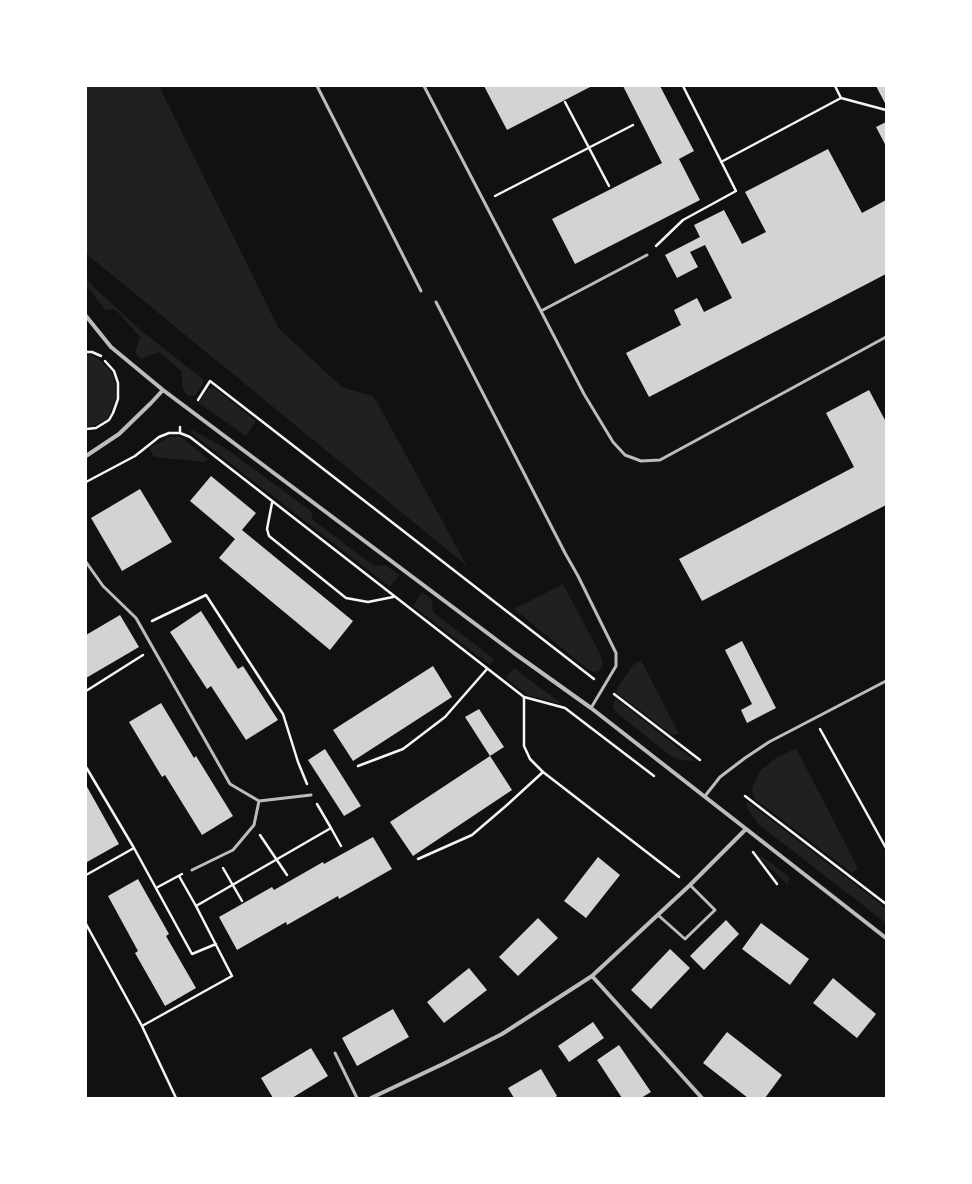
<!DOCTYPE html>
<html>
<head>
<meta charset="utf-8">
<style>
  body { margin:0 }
  #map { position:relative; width:972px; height:1184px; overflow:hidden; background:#111; font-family:Montserrat,sans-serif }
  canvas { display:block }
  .frame { position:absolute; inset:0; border:87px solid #fff; pointer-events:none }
</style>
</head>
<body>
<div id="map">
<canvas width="972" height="1184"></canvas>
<div class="frame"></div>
</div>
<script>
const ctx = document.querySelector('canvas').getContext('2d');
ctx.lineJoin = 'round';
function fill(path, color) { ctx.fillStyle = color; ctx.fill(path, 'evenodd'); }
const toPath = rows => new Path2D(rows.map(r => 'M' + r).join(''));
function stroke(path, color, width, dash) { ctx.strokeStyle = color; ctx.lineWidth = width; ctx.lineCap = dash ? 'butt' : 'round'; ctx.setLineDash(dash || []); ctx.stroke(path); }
fill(toPath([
  [86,86,159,86,279,329,342,387,374,397,467,566,89,256,86,250],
  [86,278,99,292,144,333,203,379,203,383,196,395,190,396,186,394,182,386,182,372,159,352,142,359,135,353,140,337,115,309,105,310,86,285],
  [86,355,91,355,99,359,111,372,115,383,116,399,107,419,96,425,86,427],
  [213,387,256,421,246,436,199,403,209,388],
  [192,430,225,448,311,511,313,520,374,566,386,565,399,575,390,587,190,432],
  [169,437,181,437,208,459,205,462,154,457,149,448],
  [563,584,601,656,603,664,600,670,595,672,589,670,514,609],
  [422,592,432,600,433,612,494,659,490,665,413,606],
  [641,660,679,734,671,734,616,692,619,686,633,665],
  [514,668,562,704,527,695,506,678],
  [615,698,695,761,680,760,671,756,618,714,613,707],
  [796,748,858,868,852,873,755,799,752,792,753,785,761,770,773,760],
  [746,801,886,908,886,923,758,824,747,808],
  [757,855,764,858,789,877,788,885]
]), '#202020');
fill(toPath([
  [484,86,592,86,507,130],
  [623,86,660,86,694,151,679,159,700,200,575,264,552,219,662,163],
  [876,86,886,86,886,105],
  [886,122,886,146,876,127],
  [828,149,862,213,886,200,886,274,649,397,626,353,681,325,674,310,697,298,704,312,732,298,705,245,690,252,698,267,677,278,665,255,700,237,694,225,724,210,742,244,766,232,745,192],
  [869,390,886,422,886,505,702,601,679,559,854,467,826,413],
  [211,476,256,513,242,530,353,621,330,650,219,558,235,539,190,501],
  [140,489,172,542,122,571,91,518],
  [201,611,238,669,243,666,278,720,246,740,211,686,207,689,170,632],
  [120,615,139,647,86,678,86,635],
  [742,641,776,708,747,723,741,710,752,704,725,650],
  [433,666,452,697,353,761,333,730],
  [161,703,194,758,196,756,233,816,202,835,165,775,162,777,129,722],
  [479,709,504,747,490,756,465,717],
  [325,749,361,806,344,816,308,760],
  [490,756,512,790,413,856,390,822],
  [86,785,119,844,87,862,86,861],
  [373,837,392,869,339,899,338,896,287,925,286,922,237,950,219,917,272,887,274,890,323,862,324,864],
  [598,857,620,875,586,918,564,901],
  [138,879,169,934,166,936,196,988,165,1006,135,953,138,951,108,896],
  [538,918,558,938,518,976,499,957],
  [726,920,739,934,704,970,690,956],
  [761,923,809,959,790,985,742,949],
  [670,949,690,968,651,1009,631,990],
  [469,968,487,990,444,1023,427,1002],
  [833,978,876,1014,857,1038,813,1003],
  [393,1009,409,1037,357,1066,342,1038],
  [593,1022,604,1038,569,1062,558,1046],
  [727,1032,782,1075,765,1098,748,1098,703,1063],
  [619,1045,651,1092,641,1098,622,1098,597,1060],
  [311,1048,328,1076,292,1098,273,1098,261,1078],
  [541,1069,557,1096,554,1098,514,1098,508,1088]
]), '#d3d3d3');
stroke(toPath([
  [835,86,841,98,886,110],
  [565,102,609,186],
  [721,162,841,98],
  [495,196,633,125],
  [656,246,683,220,736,191,683,86],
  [86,352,92,352,101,356],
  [198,400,210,381,594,679],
  [86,429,96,428,109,420,113,413,118,399,118,383,114,371,105,361],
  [180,433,180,427],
  [86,482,135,456,159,437,169,433,180,433,190,437,524,697,565,708,654,776],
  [272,503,267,529,269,536,346,598,368,602,393,597],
  [152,621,206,595,283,714,298,762,307,784],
  [86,691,143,655],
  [614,694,700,760],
  [524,697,524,746,530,759,543,772,679,877],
  [820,729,886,848],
  [358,766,403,749,445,717,487,669],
  [86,767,134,848,192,954,216,944],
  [745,796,886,904],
  [317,804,331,828],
  [260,835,287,875],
  [753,852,777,884],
  [418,859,472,835,507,805,543,772],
  [223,868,242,901],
  [86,875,134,848],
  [179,876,196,906],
  [156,888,182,874],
  [86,924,142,1026,176,1098],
  [142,1026,232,976,196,906,331,828,341,846]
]), '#f5f5f5', 2.5);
stroke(toPath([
  [317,86,421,291],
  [424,86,584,394,613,442,625,455,641,461,660,460,886,337],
  [436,302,565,553,578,576,616,653,616,666,591,708],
  [541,311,647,255],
  [86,562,103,586,136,618,230,784,259,801,254,825,233,850,192,870],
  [705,796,720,777,745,758,769,742,886,681],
  [259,801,311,795],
  [658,915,685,939,715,910,690,885],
  [335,1053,357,1098]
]), '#bcbcbc', 3);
stroke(toPath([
  [86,316,111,347,163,390,514,653,591,708,886,938],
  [86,456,119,434,151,403,163,390],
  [592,976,702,1098],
  [371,1098,445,1063,502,1034,592,976,690,885,746,829]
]), '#bcbcbc', 4);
</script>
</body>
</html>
